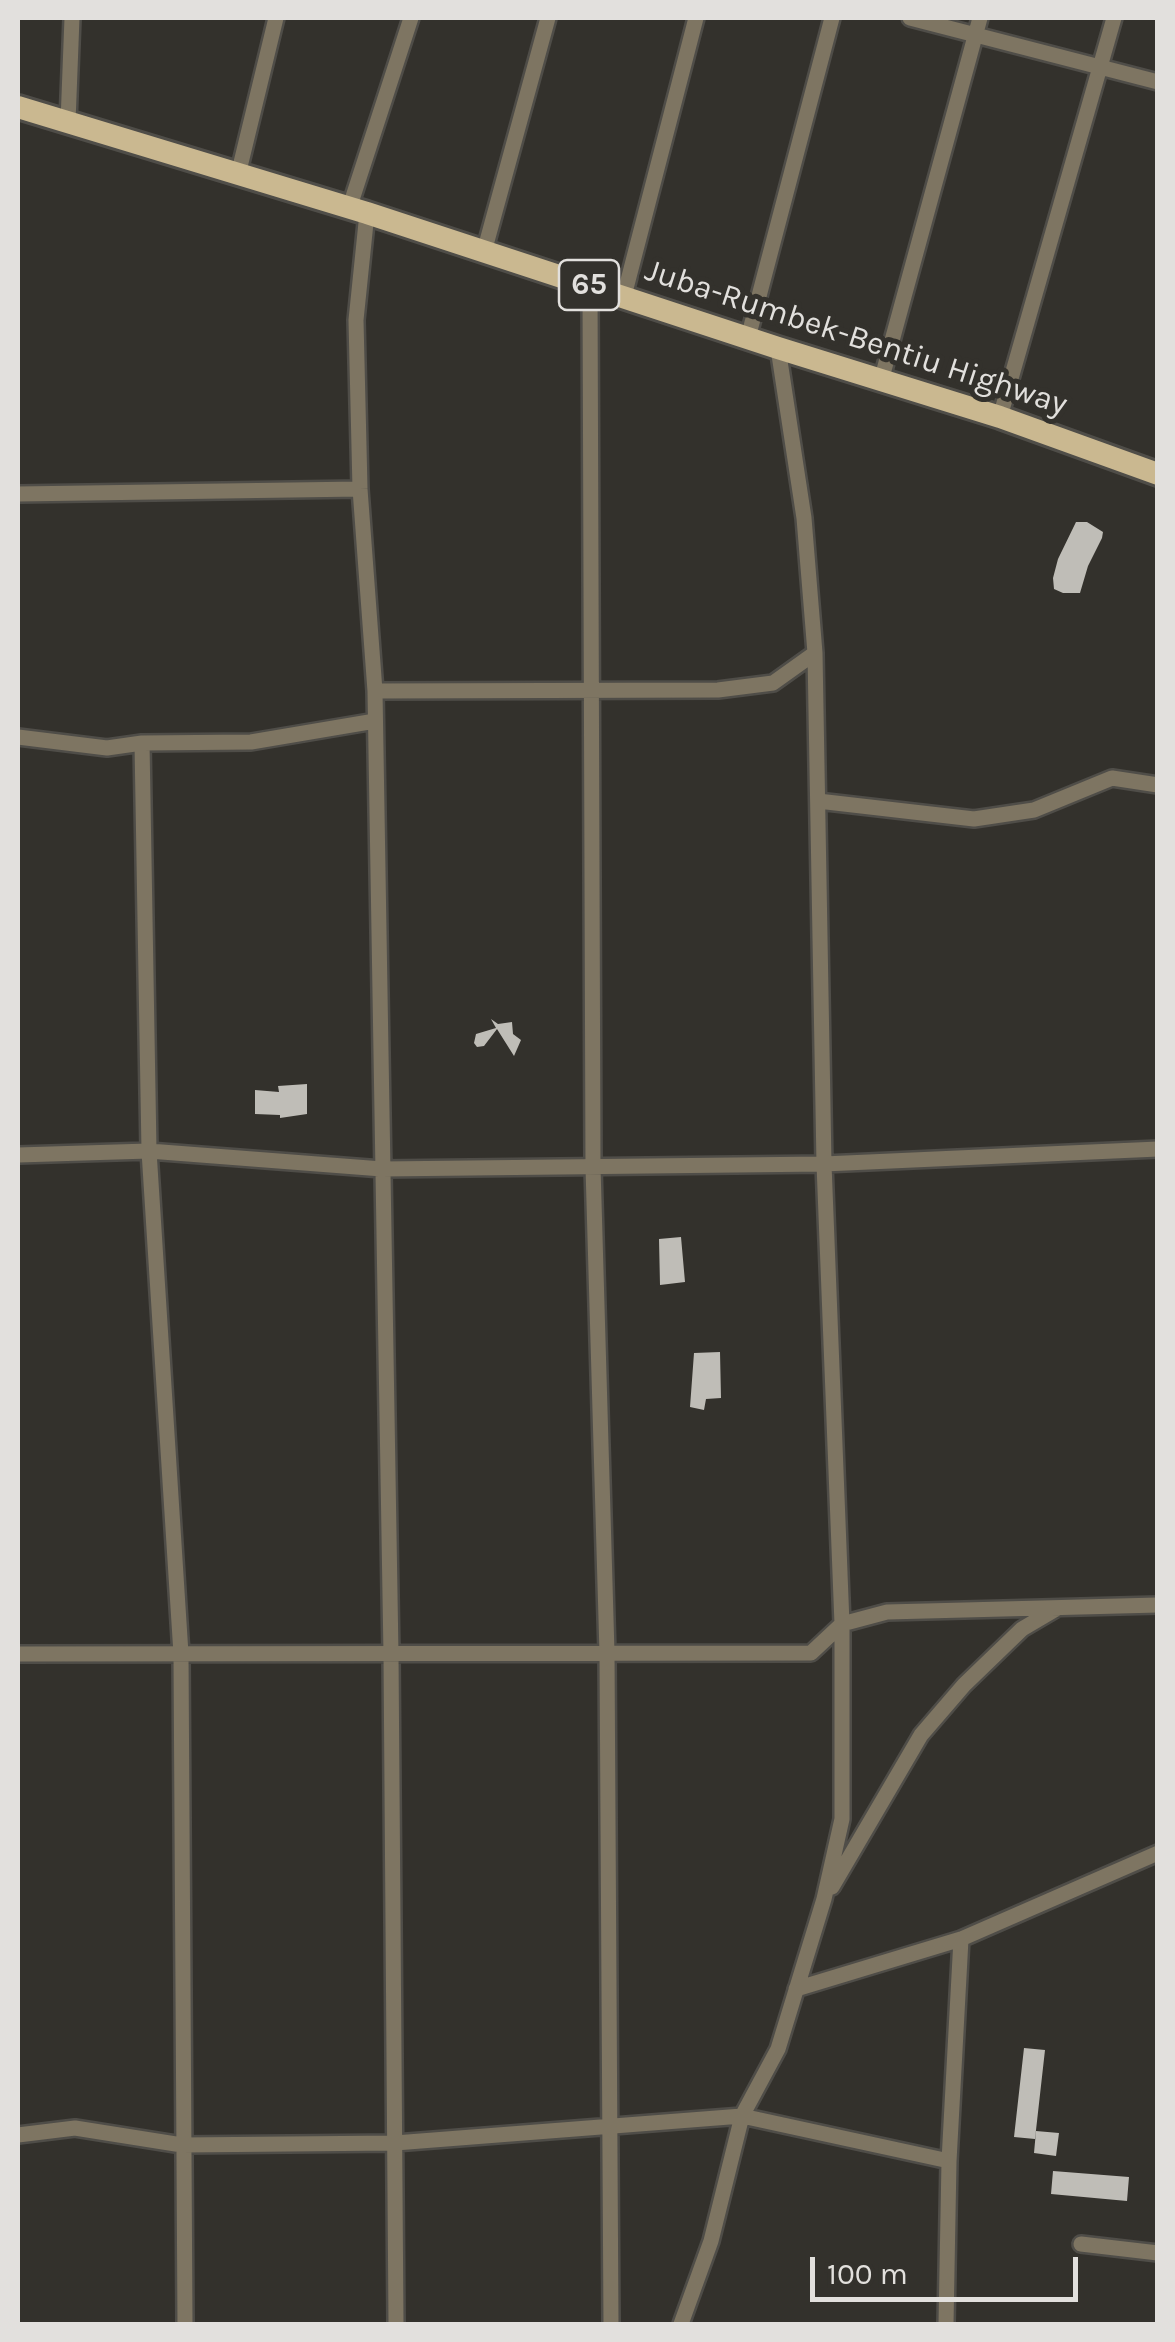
<!DOCTYPE html>
<html>
<head>
<meta charset="utf-8">
<style>
  body { margin:0 }
  #map { position:relative; width:1175px; height:2342px; overflow:hidden; background:#33312c; font-family:Karla,sans-serif }
  canvas { display:block }
  .frame { position:absolute; inset:0; border:20px solid #e2e0dd; pointer-events:none }
  .scale { position:absolute; left:810px; top:2257px; width:268px; height:45px; box-sizing:border-box; border:5px solid #e2e0dd; border-top:0; padding-left:12px; font-size:30px; line-height:35px; white-space:nowrap; color:#e2e0dd; -webkit-text-stroke:8px #33312c; paint-order:stroke }
</style>
</head>
<body>
<div id="map">
<canvas width="1175" height="2342"></canvas>
<div class="frame"></div>
<div class="scale">100 m</div>
</div>
<script>
const ctx = document.querySelector('canvas').getContext('2d');
ctx.lineJoin = 'round';
function fill(path, color) { ctx.fillStyle = color; ctx.fill(path, 'evenodd'); }
const toPath = rows => new Path2D(rows.map(r => 'M' + r).join(''));
function stroke(path, color, width, dash) { ctx.strokeStyle = color; ctx.lineWidth = width; ctx.lineCap = dash ? 'butt' : 'round'; ctx.setLineDash(dash || []); ctx.stroke(path); }
function label(font, color, halo, rows, align = 'center') {
  ctx.font = font + ' Karla,sans-serif'; ctx.lineWidth = 10; ctx.setLineDash([]); ctx.textBaseline = 'middle'; ctx.strokeStyle = halo; ctx.fillStyle = color; for (const [text, x, y, turn = 0] of rows) {
    ctx.save(); ctx.translate(x, y); ctx.rotate((+turn || 0) * Math.PI / 180); ctx.textAlign = isNaN(turn) ? turn : align; if (halo) ctx.strokeText(text, 0, 0); ctx.fillText(text, 0, 0); ctx.restore();
  }
}
fill(toPath([
  [1076,522,1087,522,1103,532,1102,538,1088,566,1080,593,1063,593,1054,589,1053,578,1058,559],
  [491,1019,498,1024,512,1022,513,1034,521,1040,514,1056,497,1029,484,1046,477,1047,474,1043,476,1034,496,1028],
  [307,1084,307,1114,280,1118,280,1115,255,1114,255,1090,279,1092,278,1086],
  [681,1237,685,1282,660,1285,659,1239],
  [720,1352,721,1398,706,1399,704,1410,690,1407,694,1353],
  [1024,2048,1045,2050,1035,2139,1014,2137],
  [1036,2131,1059,2133,1056,2156,1034,2153],
  [1053,2171,1129,2177,1127,2201,1051,2194]
]), '#bfbdb7');
const street = toPath([
  [910,18,1158,82],
  [68,122,72,18],
  [238,175,276,18],
  [349,209,411,18],
  [367,213,356,320,360,489,375,691,391,1654,396,2324],
  [484,252,548,18],
  [590,285,593,1167,607,1653,611,2324],
  [624,296,696,18],
  [748,338,832,18],
  [881,381,980,18],
  [1000,417,1114,18],
  [18,494,360,489],
  [375,691,718,690,773,683,815,653],
  [18,737,107,748,142,743,251,742,375,721],
  [142,743,149,1151,181,1654,185,2324],
  [818,801,974,819,1034,810,1112,778,1158,785],
  [18,1155,149,1151,382,1169,824,1164,1158,1149],
  [18,1654,811,1653,842,1624,887,1612,1158,1605],
  [832,1887,921,1735,964,1685,1022,1629,1056,1609],
  [796,1989,961,1939,1158,1853],
  [18,2135,75,2128,182,2145,395,2143,742,2116,949,2161],
  [1081,2244,1158,2253],
  [681,2324,711,2241,742,2116,778,2049,824,1899,842,1819,842,1624,824,1164,815,653,804,518,778,348],
  [946,2324,949,2161,961,1939]
]);
const primary = toPath([
  [18,107,367,213,778,348,1000,417,1158,474]
]);
stroke(street, '#4f4d48', 20);
stroke(primary, '#4f4d48', 28);
stroke(street, '#7e7562', 15);
stroke(primary, '#cab890', 22);
for (const [x, y, w] of [
  [589,285,60]
]) { const box = new Path2D(); box.roundRect(x - w / 2, y - 25, w, 50, 8); ctx.fillStyle = '#33312c'; ctx.fill(box); stroke(box, '#e2e0dd', 2.5); }
label('bold 30px', '#e2e0dd', null, [
  ["65",589,285]
]);
label('32px', '#e2e0dd', '#33312c', [
  ["Juba-Rumbek-Bentiu Highway",856,338,18]
]);
</script>
</body>
</html>
